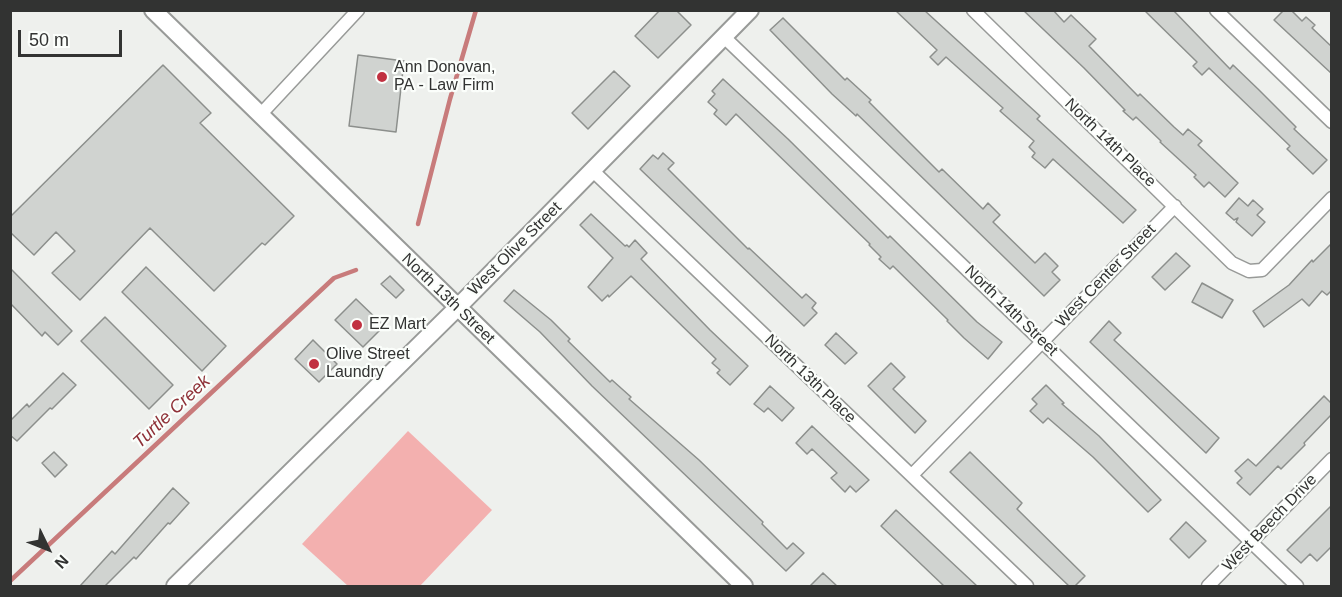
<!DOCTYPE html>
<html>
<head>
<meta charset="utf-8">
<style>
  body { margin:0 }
  #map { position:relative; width:1342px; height:597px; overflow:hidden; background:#eef0ed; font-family:Helvetica,sans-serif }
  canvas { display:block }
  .frame { position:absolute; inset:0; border:12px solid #323332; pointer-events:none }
  .north { position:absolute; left:18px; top:519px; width:60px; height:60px; -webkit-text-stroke:4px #fbfefb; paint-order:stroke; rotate:133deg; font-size:16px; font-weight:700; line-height:24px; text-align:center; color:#323332 }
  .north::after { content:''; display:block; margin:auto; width:21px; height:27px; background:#323332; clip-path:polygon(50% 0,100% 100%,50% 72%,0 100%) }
  .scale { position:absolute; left:18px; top:30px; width:104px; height:27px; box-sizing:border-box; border:3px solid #323332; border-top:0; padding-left:8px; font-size:18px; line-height:21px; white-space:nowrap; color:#323332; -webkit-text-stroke:4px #fbfefb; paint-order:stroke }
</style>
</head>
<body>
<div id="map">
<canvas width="1342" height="597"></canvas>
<div class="frame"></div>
<div class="north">N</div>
<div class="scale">50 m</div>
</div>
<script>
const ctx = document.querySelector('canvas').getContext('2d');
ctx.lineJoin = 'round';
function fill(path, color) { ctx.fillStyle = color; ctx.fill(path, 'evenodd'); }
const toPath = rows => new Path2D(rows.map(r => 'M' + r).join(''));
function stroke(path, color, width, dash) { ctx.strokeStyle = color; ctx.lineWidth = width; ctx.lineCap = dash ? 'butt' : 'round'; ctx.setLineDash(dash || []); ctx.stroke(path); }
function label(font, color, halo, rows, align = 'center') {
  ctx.font = font + ' Helvetica,sans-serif'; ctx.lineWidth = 4.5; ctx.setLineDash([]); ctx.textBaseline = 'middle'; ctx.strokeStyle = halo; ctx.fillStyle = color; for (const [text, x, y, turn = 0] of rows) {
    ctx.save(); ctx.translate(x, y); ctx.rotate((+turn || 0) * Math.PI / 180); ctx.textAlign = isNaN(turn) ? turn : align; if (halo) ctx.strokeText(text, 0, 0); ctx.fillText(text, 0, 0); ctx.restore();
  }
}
fill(toPath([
  [408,431,492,510,420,586,348,586,302,544]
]), '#f3b0af');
stroke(toPath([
  [418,224,450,99,476,10],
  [10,581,334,278,356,270]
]), '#c87b7b', 4.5);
const building = toPath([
  [660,10,676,10,691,25,658,58,635,36,660,10],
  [895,10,924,10,1040,116,1037,119,1136,210,1123,223,1053,159,1045,168,1032,157,1035,153,1029,147,1034,141,1000,111,1003,108,946,57,938,65,930,57,937,50,895,10],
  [1023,10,1053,10,1064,22,1071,15,1096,39,1089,46,1138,96,1140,94,1174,127,1183,135,1188,129,1202,141,1198,145,1238,183,1225,197,1209,182,1204,187,1194,177,1196,175,1160,142,1161,141,1136,117,1133,120,1123,111,1125,110,1084,68,1023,10],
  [1144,10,1173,10,1230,69,1233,65,1258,89,1296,127,1294,129,1327,160,1313,174,1287,149,1290,146,1209,68,1202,75,1193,66,1197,62,1144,10],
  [1284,10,1291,10,1302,21,1306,17,1315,25,1312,28,1332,47,1332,74,1274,20,1284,10],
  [783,18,845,80,847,78,871,100,869,102,939,172,942,169,983,209,988,203,1000,215,993,222,1035,263,1045,253,1058,266,1052,272,1060,280,1044,296,857,114,856,116,832,94,770,30,783,18],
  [358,55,404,61,396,132,349,126,358,55],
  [163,65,211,113,200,123,294,216,265,245,262,243,214,291,150,228,80,300,52,273,75,251,56,232,34,255,10,232,10,217,163,65],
  [614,71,630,86,588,129,572,113,614,71],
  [723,79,788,139,888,238,890,236,977,322,1002,342,988,359,964,338,947,321,948,320,893,266,890,269,879,259,881,257,869,245,870,244,736,114,726,125,714,114,717,110,708,102,715,94,712,91,723,79],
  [663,153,674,163,668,169,748,249,749,248,802,298,806,294,816,303,812,308,817,313,804,326,640,169,653,155,658,159,663,153],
  [1239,198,1248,206,1253,200,1263,209,1257,215,1265,222,1252,236,1236,222,1238,218,1234,220,1226,213,1239,198],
  [591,214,625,246,627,245,629,247,635,240,647,253,641,259,710,330,748,366,730,385,717,373,720,370,712,363,716,359,631,276,609,297,608,295,602,301,588,287,613,258,580,225,591,214],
  [1332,243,1332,290,1327,295,1322,291,1309,306,1302,299,1264,327,1253,311,1289,285,1312,260,1313,262,1332,243],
  [1176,253,1190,266,1165,290,1152,277,1176,253],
  [146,267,226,346,202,371,122,292,146,267],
  [10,268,72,331,58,345,45,332,42,336,10,303,10,268],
  [390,276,404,290,396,298,381,284,390,276],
  [1202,283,1233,300,1222,318,1192,302,1202,283],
  [514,290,551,320,570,339,568,341,610,382,612,380,631,397,629,399,699,460,763,522,762,524,787,549,793,543,804,553,786,571,592,386,540,332,504,301,514,290],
  [356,299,384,326,363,347,335,320,356,299],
  [105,317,173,385,149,409,81,341,105,317],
  [1109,321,1121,333,1114,340,1219,438,1206,453,1090,342,1109,321],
  [836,333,857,353,845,364,825,345,836,333],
  [313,340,337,364,319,382,295,359,313,340],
  [891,363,905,377,893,389,926,421,915,433,868,386,891,363],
  [63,373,76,385,52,409,50,408,17,441,10,435,10,421,27,404,29,407,63,373],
  [1046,385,1064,403,1062,404,1099,436,1161,500,1148,512,1093,457,1048,418,1043,423,1030,411,1037,404,1032,399,1046,385],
  [770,386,794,408,782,421,768,408,764,412,754,404,770,386],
  [1324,396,1332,404,1332,414,1304,443,1305,445,1281,469,1278,466,1250,495,1237,483,1242,478,1235,471,1248,459,1256,466,1324,396],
  [812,426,869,480,856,492,850,486,845,492,831,478,837,473,812,449,807,454,796,443,812,426],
  [54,452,67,465,55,477,42,463,54,452],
  [970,452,1022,503,1017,509,1085,576,1075,586,1069,586,950,472,970,452],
  [173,488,189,503,170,524,168,523,136,559,134,557,105,586,80,586,112,551,115,554,173,488],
  [1332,505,1332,546,1317,561,1310,554,1301,563,1287,550,1332,505],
  [896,510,947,558,977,586,944,586,881,526,896,510],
  [1186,522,1206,541,1189,558,1170,539,1186,522],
  [823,573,837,586,810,586,823,573]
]);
fill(building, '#d0d3d0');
stroke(building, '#8c8f8c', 1.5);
const minor = toPath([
  [973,10,1232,263,1249,271,1262,270,1332,198],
  [1216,10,1332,122],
  [724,37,1297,586],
  [261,114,358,10],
  [593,171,1027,586],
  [912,475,1175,206],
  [1208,586,1332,459]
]);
const secondary = toPath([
  [153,10,744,586],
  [175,586,457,308,750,10]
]);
stroke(minor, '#989a98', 15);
stroke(secondary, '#989a98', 20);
stroke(minor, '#fff', 12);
stroke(secondary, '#fff', 16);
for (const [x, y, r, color] of [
  [382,77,6,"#c13141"],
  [357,325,6,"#c13141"],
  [314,364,6,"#c13141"]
]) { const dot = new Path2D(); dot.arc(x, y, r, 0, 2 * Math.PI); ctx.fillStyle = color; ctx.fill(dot); stroke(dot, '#fbfefb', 2); }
label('16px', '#323332', '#fbfefb', [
  ["Ann Donovan,",394,68],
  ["PA - Law Firm",394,86],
  ["EZ Mart",369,325],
  ["Olive Street",326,355],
  ["Laundry",326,373]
], 'left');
label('16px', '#323332', '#fbfefb', [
  ["North 14th Place",1110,143,44],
  ["West Olive Street",515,249,-45],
  ["West Center Street",1106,276,-46],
  ["North 13th Street",448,299,44],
  ["North 14th Street",1011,311,44],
  ["North 13th Place",810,379,44],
  ["West Beech Drive",1270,523,-46]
]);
label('italic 18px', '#8e3037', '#fbfefb', [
  ["Turtle Creek",172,412,-43]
]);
</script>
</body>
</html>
